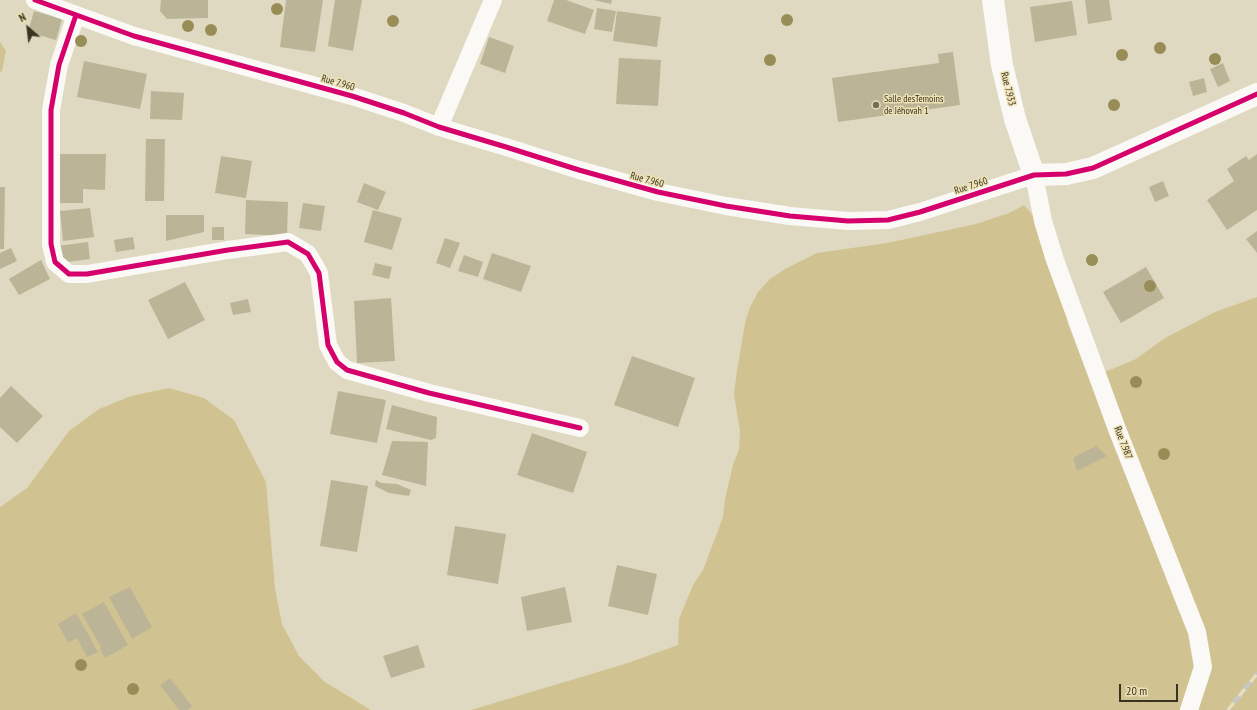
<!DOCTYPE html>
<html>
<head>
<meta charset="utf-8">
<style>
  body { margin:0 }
  #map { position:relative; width:1257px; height:710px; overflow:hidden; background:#dfd9c1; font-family:"PT Sans Narrow",sans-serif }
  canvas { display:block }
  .north { position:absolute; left:8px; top:8px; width:40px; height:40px; -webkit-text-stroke:3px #ece0b4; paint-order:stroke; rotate:332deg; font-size:11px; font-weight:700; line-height:16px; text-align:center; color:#393422 }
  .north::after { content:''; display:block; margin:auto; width:14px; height:18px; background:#393422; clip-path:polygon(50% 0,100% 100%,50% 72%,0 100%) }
  .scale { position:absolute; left:1119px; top:684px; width:59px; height:18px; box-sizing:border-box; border:2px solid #393422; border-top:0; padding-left:5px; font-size:12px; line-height:14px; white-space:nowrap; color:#393422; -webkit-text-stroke:3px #ece0b4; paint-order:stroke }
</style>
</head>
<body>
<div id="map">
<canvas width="1257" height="710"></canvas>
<div class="north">N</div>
<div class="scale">20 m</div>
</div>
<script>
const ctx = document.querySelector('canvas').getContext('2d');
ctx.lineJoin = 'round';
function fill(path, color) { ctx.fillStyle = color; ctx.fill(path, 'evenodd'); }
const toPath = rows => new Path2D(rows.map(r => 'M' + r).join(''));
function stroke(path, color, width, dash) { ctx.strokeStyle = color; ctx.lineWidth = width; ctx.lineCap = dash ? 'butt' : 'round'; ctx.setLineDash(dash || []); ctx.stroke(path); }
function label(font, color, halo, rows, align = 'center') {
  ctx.font = font + ' "PT Sans Narrow",sans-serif'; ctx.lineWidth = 3; ctx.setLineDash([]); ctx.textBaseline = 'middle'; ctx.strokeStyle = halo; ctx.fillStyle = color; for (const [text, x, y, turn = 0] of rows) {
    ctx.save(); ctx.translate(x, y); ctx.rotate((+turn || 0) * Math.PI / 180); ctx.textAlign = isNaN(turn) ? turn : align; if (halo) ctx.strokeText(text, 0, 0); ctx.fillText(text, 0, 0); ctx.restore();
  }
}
fill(toPath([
  [0,42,6,51,2,71,0,72],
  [1024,205,1036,219,1065,306,1068,324,1087,373,1105,372,1136,359,1165,338,1215,312,1257,297,1257,710,471,710,628,663,678,645,679,619,693,585,703,570,723,517,725,499,733,465,739,449,740,431,734,395,736,377,745,323,750,307,758,292,770,279,785,269,817,253,887,243,976,224,1009,213],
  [169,388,204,398,234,420,266,482,275,588,282,624,299,656,325,682,371,710,0,710,0,507,27,488,69,431,99,409,131,396]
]), '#d1c391');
fill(toPath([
  [161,0,208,0,208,18,167,19,160,11],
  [286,0,323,0,315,52,280,47],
  [335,0,362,0,353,51,328,46],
  [554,0,566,0,594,10,585,34,547,21],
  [594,0,612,0,611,4],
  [1085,0,1109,0,1112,20,1088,24],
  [1072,1,1077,35,1035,42,1030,7],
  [597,8,616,11,612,32,594,29],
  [34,11,62,19,56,40,28,32],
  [617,11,661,17,657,47,613,41],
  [489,37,514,46,505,73,480,64],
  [953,52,960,105,838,122,832,78,939,63,938,54],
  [619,58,661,60,658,106,616,104],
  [84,61,147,74,140,109,77,97],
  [1223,63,1230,81,1218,87,1210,69],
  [1204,78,1207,92,1193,96,1189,82],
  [151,91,184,93,182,120,150,119],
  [146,139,165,139,164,201,145,201],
  [60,154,106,154,105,190,83,189,83,203,59,203],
  [1257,154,1257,210,1227,230,1207,200,1234,181,1227,169,1246,156,1249,160],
  [221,156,252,161,246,198,215,193],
  [1163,181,1169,196,1155,202,1149,187],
  [364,183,386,192,378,210,357,202],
  [0,187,5,187,4,249,0,249],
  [246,200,288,202,287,236,245,234],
  [303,203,325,206,321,231,299,228],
  [90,208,94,237,63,241,60,211],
  [373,210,402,218,392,250,364,242],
  [166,215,204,215,204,232,166,241],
  [212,227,224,227,224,240,212,240],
  [1257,231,1257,253,1246,239],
  [133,237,135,249,116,252,114,240],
  [445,238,460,243,450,268,436,263],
  [88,242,90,259,59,263,57,246],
  [11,248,17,261,0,269,0,253],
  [492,253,531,266,521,292,483,279],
  [464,255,483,262,478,277,458,271],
  [41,260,50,279,19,295,9,279],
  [375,263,392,267,389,279,372,275],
  [1146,267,1164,298,1121,323,1103,292],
  [185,282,205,320,168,339,148,300],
  [391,298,395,361,357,363,354,301],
  [248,299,251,312,233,315,230,303],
  [632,356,695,378,678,427,614,405],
  [11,386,43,416,17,443,0,427,0,398],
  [338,391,386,400,377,443,330,434],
  [392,405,437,417,436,438,431,440,386,429],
  [532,433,587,452,573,493,517,475],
  [392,441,428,442,426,486,382,475],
  [1096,446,1107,456,1077,471,1073,458],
  [331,480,368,486,357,552,320,546],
  [376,480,381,483,397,484,411,490,409,496,389,493,375,486],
  [455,526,506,534,498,584,447,575],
  [617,565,657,574,648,615,608,606],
  [130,587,152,627,132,639,109,597],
  [565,587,572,622,527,631,521,597],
  [104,602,128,645,105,658,100,648,101,647,82,614],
  [76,613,98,652,87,657,77,638,68,643,58,624],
  [418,645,425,667,391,678,383,656],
  [170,678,192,706,188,710,179,710,160,685]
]), '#bcb497');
stroke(toPath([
  [35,0,134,36,352,96,404,113,439,127,506,147,579,170,658,192,726,206,790,216,848,221,888,220,920,212,1034,175,1043,221,1055,260,1117,429,1197,632,1203,667,1189,710],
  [76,15,59,65,51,110,51,244,55,262,69,274,87,274,228,250,288,242,308,254,319,273,328,345,337,362,347,370,429,393,580,428],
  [439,127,493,0]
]), '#faf9f6', 18);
stroke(toPath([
  [993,0,1002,65,1015,119,1034,175,1066,174,1093,168,1257,94]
]), '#faf9f6', 22);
const rail = toPath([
  [1228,710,1257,674]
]);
stroke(rail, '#c9c7c1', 4.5);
stroke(rail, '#ece0b4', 3, [9]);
stroke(toPath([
  [35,0,134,36,352,96,404,113,439,127,506,147,579,170,658,192,726,206,790,216,848,221,888,220,920,212,1034,175,1066,174,1093,168,1257,94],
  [76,15,59,65,51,110,51,244,55,262,69,274,87,274,228,250,288,242,308,254,319,273,328,345,337,362,347,370,429,393,580,428]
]), '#d6006c', 5);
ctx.fillStyle = '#998d57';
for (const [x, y] of [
  [277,9],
  [787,20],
  [393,21],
  [188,26],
  [211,30],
  [81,41],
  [1160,48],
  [1122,55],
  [1215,59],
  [770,60],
  [1114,105],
  [1092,260],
  [1150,286],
  [1136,382],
  [1164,454],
  [81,665],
  [133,689]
]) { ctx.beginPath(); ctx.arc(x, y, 6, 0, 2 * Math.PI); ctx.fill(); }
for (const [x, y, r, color] of [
  [876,105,4,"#736e5a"]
]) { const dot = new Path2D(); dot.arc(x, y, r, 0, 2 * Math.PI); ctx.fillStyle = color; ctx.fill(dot); stroke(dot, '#ece0b4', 1.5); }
label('10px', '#393422', '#ece0b4', [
  ["Rue 7.960",338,83,16],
  ["Rue 7.933",1008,89,76],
  ["Rue 7.960",647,180,15],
  ["Rue 7.960",971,186,-18],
  ["Rue 7.987",1123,443,69]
]);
label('10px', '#393422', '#ece0b4', [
  ["Salle desTemoins",884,99],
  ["de Jéhovah 1",884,111]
], 'left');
</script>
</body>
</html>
